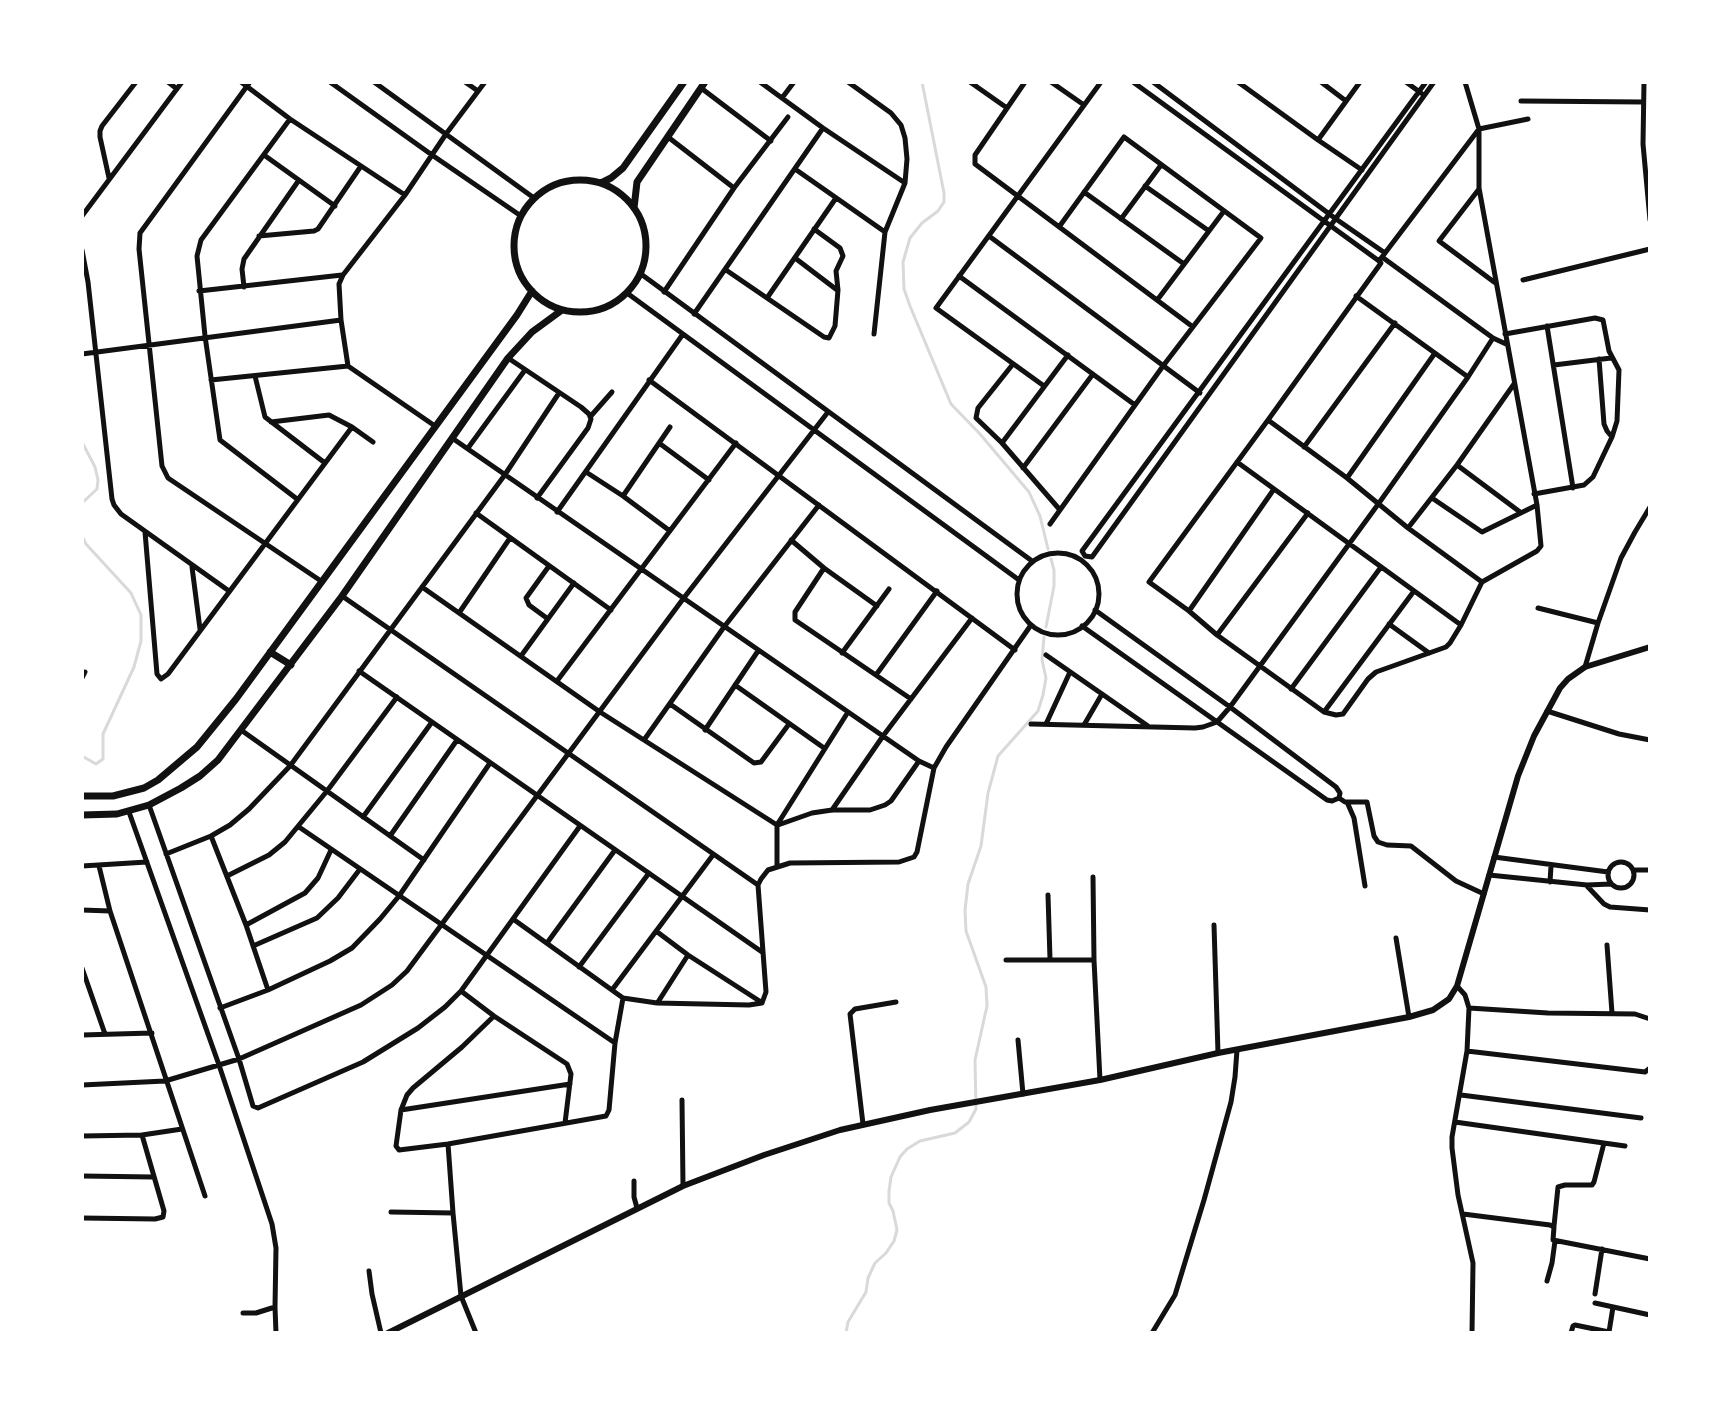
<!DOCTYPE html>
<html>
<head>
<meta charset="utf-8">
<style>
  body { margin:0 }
  #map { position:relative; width:1732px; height:1415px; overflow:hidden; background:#fff; font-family:"Roboto Condensed",sans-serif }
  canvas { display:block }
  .frame { position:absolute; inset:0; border:84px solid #fff; pointer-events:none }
</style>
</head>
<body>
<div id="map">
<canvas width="1732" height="1415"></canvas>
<div class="frame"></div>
</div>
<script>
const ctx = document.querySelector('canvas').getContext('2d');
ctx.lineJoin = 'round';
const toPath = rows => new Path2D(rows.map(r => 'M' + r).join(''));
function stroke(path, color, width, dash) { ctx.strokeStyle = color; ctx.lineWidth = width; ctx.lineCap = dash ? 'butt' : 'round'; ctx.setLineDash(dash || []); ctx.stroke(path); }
stroke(toPath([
  [922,82,944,193,944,202,938,211,922,223,910,238,903,262,904,289,910,306,951,404,980,434,1029,492,1040,516,1048,549],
  [82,442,95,467,98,480,97,489,82,503],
  [82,536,86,544,131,593,141,615,141,641,134,667,103,734,103,759,96,764,82,756],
  [1046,627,1054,586,1054,570,1051,559],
  [846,1333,848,1322,866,1292,868,1278,875,1263,886,1253,894,1241,897,1230,893,1211,889,1203,889,1191,891,1177,900,1157,907,1149,920,1141,955,1133,969,1122,976,1109,975,1060,987,1006,986,987,966,931,965,910,968,884,981,846,988,793,998,756,1038,711,1043,695,1046,678,1042,660,1044,637]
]), '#d9d9d9', 3);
stroke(toPath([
  [168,82,177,89],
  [241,82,290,119,405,195],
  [250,82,140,233,139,249,162,466,168,478,321,581],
  [330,82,432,155,521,216],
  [374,82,534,198],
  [465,82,478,91],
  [760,82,823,128,905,183,885,232,874,334],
  [848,82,891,113,901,125,905,138,907,159,905,183],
  [970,82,1007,108],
  [1025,82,975,155,975,164,1193,327],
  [1051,82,1084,105],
  [1133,82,1379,261],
  [1153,82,1336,219,1385,253],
  [1238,82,1318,140,1362,170],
  [1321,82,1346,101],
  [1406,82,1421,93],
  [1426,82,1082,551,1085,556,1092,557,1434,82],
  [1465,82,1479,129,1479,188,1537,505,1541,546,1537,551,1482,582,1461,625,1450,643,1446,647,1376,672,1368,679,1343,714,1336,715,1324,712,1217,635,1189,611,1149,582,1268,420,1381,263,1379,261,1382,257,1479,129,1528,119],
  [1644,82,1643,144,1650,220],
  [701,88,771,141],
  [782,98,794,82],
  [1521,101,1643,102],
  [290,119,201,240,197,256,205,336,220,440,297,499],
  [668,137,734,188],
  [1318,140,1360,82],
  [264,155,335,206],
  [795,169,885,232],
  [109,178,100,137,100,131,102,126,136,82],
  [1145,186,1209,231],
  [1479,189,1439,241,1494,282],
  [1084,192,1184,264],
  [82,216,182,82],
  [1121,219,1161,165],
  [259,236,314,231,318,229,361,166],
  [989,236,1200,393],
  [82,250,88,282,112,499,114,505,121,514,229,591],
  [1382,257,1493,338,1506,344],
  [795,258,837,290],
  [726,270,824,337,829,338,835,326,838,290,836,271,843,256,840,248,814,229],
  [641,274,1032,561],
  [959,276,1135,405],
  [1523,280,1650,249],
  [244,287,242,269,244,259,299,180],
  [199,291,342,275],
  [664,292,734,188,788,117],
  [627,293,1019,580],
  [1356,296,1468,377],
  [767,298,836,198],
  [1158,299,1224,211],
  [694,314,823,128],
  [1547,326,1573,488],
  [1505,334,1595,318,1603,320,1609,351,1619,370,1617,421,1612,437,1593,477,1584,485,1534,494],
  [82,354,341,320],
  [508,358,581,407,589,414,591,419,588,428,537,498],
  [1599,359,1604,424,1607,431,1612,437],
  [1013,364,978,408,976,418,1002,443,1060,510],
  [1554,365,1611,358],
  [255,376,265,417,325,463],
  [211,380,348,366],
  [649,380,1015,650],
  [1044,386,936,308,1101,82],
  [590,417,612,392],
  [1268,420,1347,478,1408,528,1482,582],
  [271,422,329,415,352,427,373,442],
  [435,426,348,366,341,320,339,284,343,275,405,195,446,134,485,82],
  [452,438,919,761,934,768],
  [659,443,709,480],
  [1002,443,1068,355],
  [1304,447,1395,323],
  [468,448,525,370],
  [1237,462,1461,625],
  [1457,465,1520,512],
  [1023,468,1093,374],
  [586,472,623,496,670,531],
  [1347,478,1435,353],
  [623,496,670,427],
  [1432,498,1482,532,1537,505],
  [557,512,683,334],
  [476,513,611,610],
  [1050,524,1163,366,1261,238,1124,137,1059,227],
  [1408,528,1457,465,1514,384],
  [145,532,157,674,161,679,168,674,352,427],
  [791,540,824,568,877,606],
  '1017 594a41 41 0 1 1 82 0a41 41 0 1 1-82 0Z',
  [192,567,200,629],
  [824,568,795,612,795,620,911,699],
  [422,587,600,712,777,825],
  [342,596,758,885],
  [1538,608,1598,623],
  [1095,610,1230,707,1336,787,1340,793,1339,798],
  [1189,611,1274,489],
  [459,613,510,538],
  [548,619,529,605,526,598,549,566],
  [1389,624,1429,653],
  [1082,626,1327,800,1332,801,1339,798,1345,802,1367,802,1374,836,1378,842,1387,845,1411,846,1456,881,1484,894],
  [1217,635,1308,513],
  [842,653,889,589],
  [1046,655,1148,726],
  [521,656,574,583],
  [1585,667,1598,623,1621,558,1635,532,1650,507],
  [359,671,762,952],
  [876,675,937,591],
  [82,678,85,672],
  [557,681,736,443],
  [735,685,824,748],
  [1291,689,1381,567],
  [670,704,754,763,761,762,789,724],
  [1547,711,1619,734,1650,740],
  [1324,712,1414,591],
  [1031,724,1195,728,1203,727,1217,722,1230,707,1379,503,1468,377,1493,338],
  [1046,724,1070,672],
  [1084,725,1102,694],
  [241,730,424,860],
  [705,730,758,651],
  [644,740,724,627,819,505],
  [1347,802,1354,818,1365,886],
  [149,805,239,1059,253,1106,258,1108,363,1062,418,1028,445,1007,461,991,580,826],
  [832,810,883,736,972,618],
  [129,812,219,1065,272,1224,276,1248,275,1307],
  [363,817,432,722],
  [778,825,812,813,832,810,870,810,885,805,891,801,919,761],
  [299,827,615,1043],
  [211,836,246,925,268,990],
  [390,836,457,740],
  [166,854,211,836,230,825,249,809,290,766,504,476,559,393],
  [1494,857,1608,872],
  '1608 875a13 13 0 1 1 26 0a13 13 0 1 1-26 0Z',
  [82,866,147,862],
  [99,866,110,911,205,1196],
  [777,866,777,825,848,712],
  [1633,870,1650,870],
  [1489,875,1587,885,1611,884],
  [227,876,269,855,285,842,327,791,397,697],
  [1093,877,1094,960,1100,1080],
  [1550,882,1551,866],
  [1587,886,1604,904,1610,907,1650,910],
  [1048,895,1050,959],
  [82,910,110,911],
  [513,919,623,998,657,1003,749,1005,762,1003],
  [246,925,305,893,318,878,331,850],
  [1214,925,1218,1053],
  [656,931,688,955,761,1002],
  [1396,938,1409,1017],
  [547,943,615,850],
  [1607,945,1612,1013],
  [253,946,317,918,338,898,360,869],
  [1006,960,1094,960],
  [579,967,649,873],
  [82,968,105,1034],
  [1457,986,1465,995,1469,1008,1467,1051,1452,1137,1452,1148,1458,1195,1473,1263,1472,1333],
  [612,990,713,855],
  [461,991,494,1016,567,1064,571,1074,565,1123],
  [658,1002,688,955],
  [762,1003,766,992,758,885,761,879,768,870,790,863,899,862,914,857,917,852,934,768,946,747,1031,625],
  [220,1008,268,990,330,961,352,948,380,919,399,896,490,763],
  [1469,1008,1548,1013,1635,1014,1650,1019],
  [494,1016,462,1047,413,1088,407,1095,401,1110,396,1146,399,1150,448,1144,606,1116,609,1110,615,1043,623,998],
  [82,1035,152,1033],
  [1018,1040,1023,1094],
  [1467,1051,1645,1072,1650,1068],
  [82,1085,165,1081,239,1059,361,1005,392,985,407,971,683,599,828,412],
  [1461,1095,1641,1118],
  [682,1100,683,1186],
  [401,1110,570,1084],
  [1455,1122,1625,1146],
  [863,1124,850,1014,855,1009,896,1002],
  [82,1136,142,1135,182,1129],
  [448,1144,453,1213],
  [82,1176,153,1177],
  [634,1181,634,1197,637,1208],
  [391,1212,453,1213,461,1296,476,1333],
  [1463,1214,1550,1225,1554,1227,1553,1240,1650,1259],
  [82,1218,155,1219,163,1217,164,1211,142,1135],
  [1554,1226,1558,1187,1565,1185,1592,1185,1594,1182,1604,1143],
  [369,1271,372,1294,381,1333],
  [1547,1281,1552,1263,1555,1241],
  [1595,1294,1602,1249],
  [1595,1303,1650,1315],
  [243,1313,256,1313,275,1307,276,1333],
  [1609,1332,1613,1307],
  [1152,1333,1175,1295,1204,1200,1231,1102,1235,1077,1237,1050],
  [1571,1333,1573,1326,1575,1325,1609,1332]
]), '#111', 5);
stroke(toPath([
  [388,1333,683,1186,764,1155,840,1130,930,1110,1100,1080,1218,1053,1409,1017,1433,1010,1449,999,1457,986,1518,776,1534,736,1560,688,1568,679,1585,667,1650,647]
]), '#111', 6);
stroke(toPath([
  '514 246a66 66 0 1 1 132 0a66 66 0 1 1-132 0Z',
  [601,183,611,178,623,168,684,82],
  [634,208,637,182,705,82],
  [270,652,291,665],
  [82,796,113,796,144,788,158,780,197,747,236,699,517,315,532,291],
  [82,815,117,814,149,805,181,788,200,776,218,760,342,596,508,358,532,332,562,310]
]), '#111', 7);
</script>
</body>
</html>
